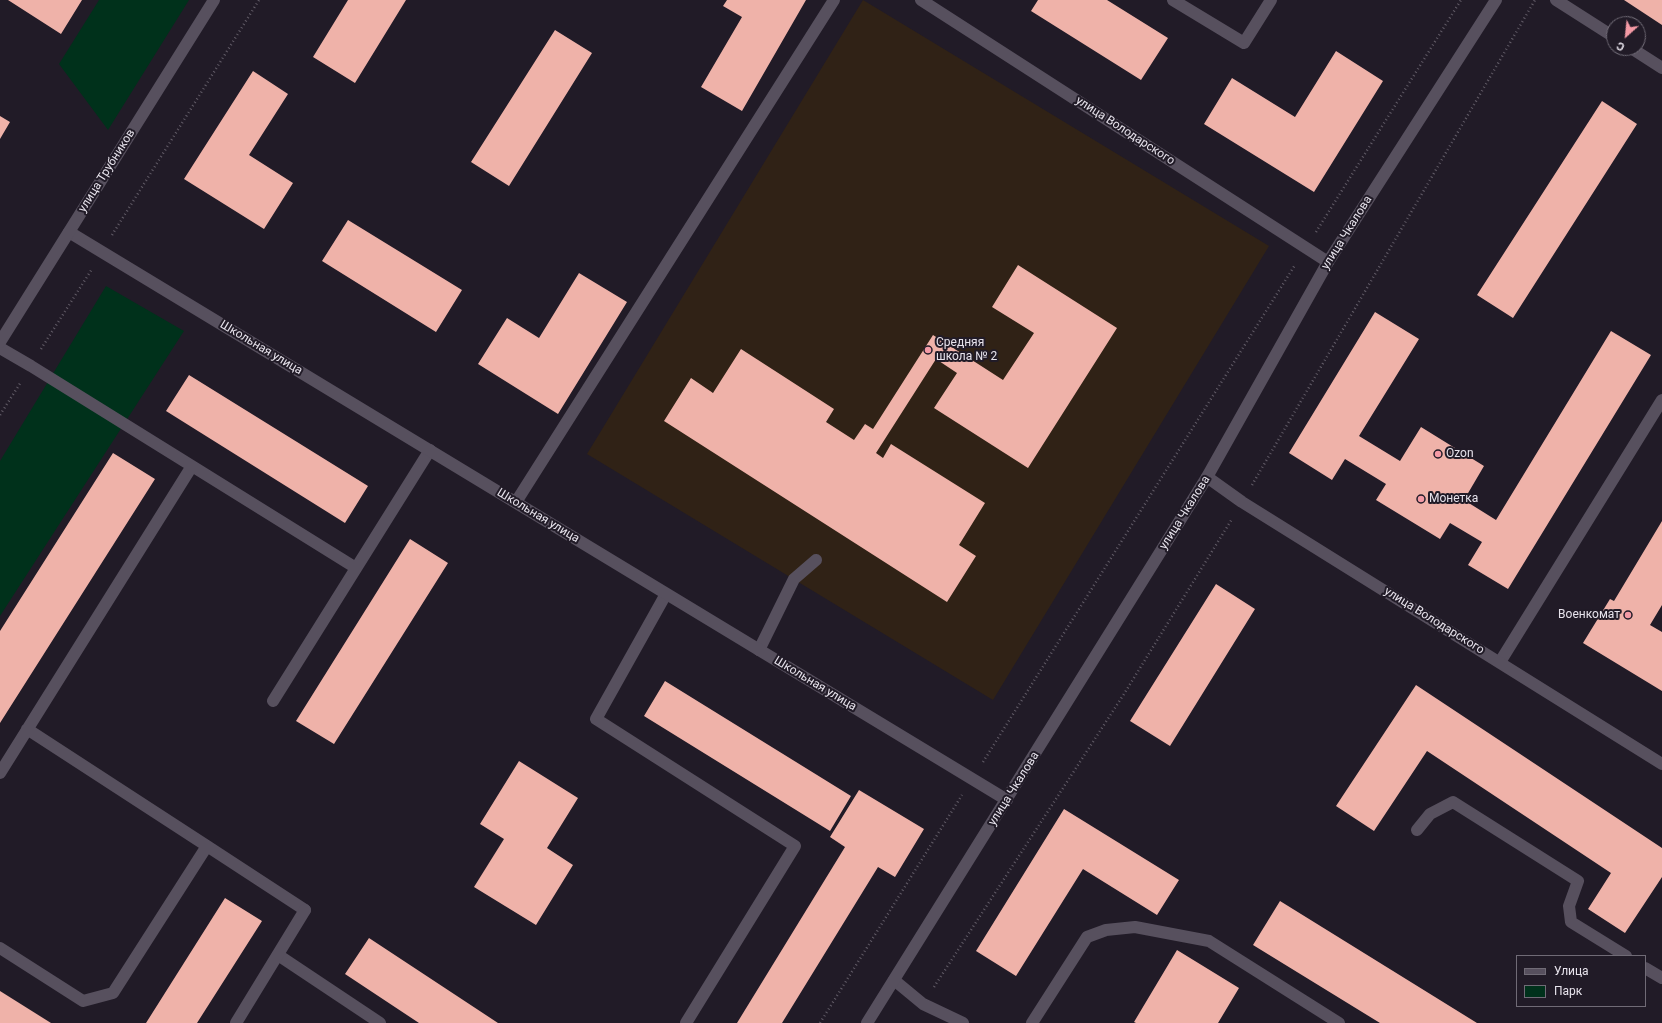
<!DOCTYPE html>
<html>
<head>
<meta charset="utf-8">
<style>
  body { margin:0 }
  #map { position:relative; width:1662px; height:1023px; overflow:hidden; background:#211b27; font-family:Roboto,sans-serif }
  canvas { display:block }
  .legend { position:absolute; left:1516px; top:955px; width:130px; height:52px; box-sizing:border-box; background:#211b27; border:1px solid #706b76; margin:0; padding:5px 7px; list-style:none; font-size:12px; color:#e7e3ec }
  .legend li { display:flex; align-items:center; gap:8px; height:20px }
  .legend b { width:20px; border:1px solid #706b76 }
  .north { position:absolute; left:1606px; top:16px; width:40px; height:40px; box-sizing:border-box; background:#211b27; border:1px solid #706b76; border-radius:50%; rotate:207deg; font-size:11px; font-weight:700; line-height:16px; text-align:center; color:#e7e3ec }
  .north::after { content:''; display:block; margin:auto; width:14px; height:18px; background:#f49aa5; clip-path:polygon(50% 0,100% 100%,50% 72%,0 100%) }
</style>
</head>
<body>
<div id="map">
<canvas width="1662" height="1023"></canvas>
<ul class="legend">
<li><b style="height:5px;background:#57505e"></b>Улица</li>
<li><b style="height:11px;background:#00311b"></b>Парк</li>
</ul>
<div class="north">С</div>
</div>
<script>
const ctx = document.querySelector('canvas').getContext('2d');
ctx.lineJoin = 'round';
function fill(path, color) { ctx.fillStyle = color; ctx.fill(path, 'evenodd'); }
const toPath = rows => new Path2D(rows.map(r => 'M' + r).join(''));
function stroke(path, color, width, dash) { ctx.strokeStyle = color; ctx.lineWidth = width; ctx.lineCap = dash ? 'butt' : 'round'; ctx.setLineDash(dash || []); ctx.stroke(path); }
function label(font, color, halo, rows, align = 'center') {
  ctx.font = font + ' Roboto,sans-serif'; ctx.lineWidth = 4; ctx.setLineDash([]); ctx.textBaseline = 'middle'; ctx.strokeStyle = halo; ctx.fillStyle = color; for (const [text, x, y, turn = 0] of rows) {
    ctx.save(); ctx.translate(x, y); ctx.rotate((+turn || 0) * Math.PI / 180); ctx.textAlign = isNaN(turn) ? turn : align; if (halo) ctx.strokeText(text, 0, 0); ctx.fillText(text, 0, 0); ctx.restore();
  }
}
fill(toPath([
  [863,0,1269,246,993,700,587,454]
]), '#302216');
fill(toPath([
  [99,0,189,0,108,130,59,64],
  [106,286,184,331,0,616,0,461]
]), '#00311b');
fill(toPath([
  [8,0,82,0,61,34],
  [348,0,406,0,355,83,313,57],
  [727,0,806,0,742,111,701,87,742,17,723,6],
  [1038,0,1107,0,1168,38,1141,80,1031,11],
  [1624,0,1662,0,1662,25],
  [555,30,592,53,509,186,471,162],
  [1336,51,1383,81,1314,192,1204,124,1232,78,1295,117],
  [253,71,288,94,249,155,293,183,264,229,184,179],
  [1602,101,1637,124,1513,318,1477,295],
  [0,116,10,122,0,139],
  [348,220,462,290,436,332,322,261],
  [1018,265,1117,328,1028,468,934,408,957,373,936,359,876,453,883,458,891,444,985,503,959,545,976,556,947,602,664,421,691,378,713,393,741,349,834,409,826,422,854,440,865,424,873,429,933,335,1003,380,1034,333,992,307],
  [579,273,627,302,558,414,478,364,507,318,539,338],
  [1375,312,1419,339,1359,436,1400,461,1421,427,1484,466,1464,500,1496,520,1611,331,1651,355,1508,589,1468,565,1482,542,1450,523,1440,539,1376,500,1386,484,1345,459,1332,480,1289,453],
  [189,375,368,486,345,523,166,411],
  [113,453,155,479,0,723,0,631],
  [1662,521,1662,605,1650,625,1662,632,1662,691,1583,643,1610,599,1614,601],
  [410,539,448,563,334,744,296,721],
  [1216,584,1255,609,1170,746,1130,721],
  [665,681,851,796,830,831,644,716],
  [1416,685,1662,848,1662,877,1625,933,1588,909,1611,873,1427,751,1374,831,1336,806],
  [519,761,578,798,547,848,573,865,536,925,474,887,504,839,480,824],
  [859,790,924,829,895,877,878,867,782,1023,737,1023,845,847,830,837],
  [1064,809,1179,880,1157,915,1083,869,1016,976,976,951],
  [225,898,262,921,197,1023,146,1023],
  [1280,901,1477,1023,1380,1023,1253,945],
  [369,938,498,1023,419,1023,345,974],
  [1177,950,1239,988,1218,1023,1136,1023,1134,1022],
  [0,991,51,1023,0,1023]
]), '#efb2a9');
stroke(toPath([
  [1316,232,1461,0],
  [112,235,259,0],
  [41,349,92,269],
  [0,415,21,382],
  [1252,485,1535,0],
  [983,762,1295,265],
  [934,987,1124,694,1232,519],
  [820,1023,962,795]
]), '#625c67', 2.5, [1, 3]);
stroke(toPath([
  [1173,0,1244,43,1271,0],
  [1556,0,1614,37],
  [1631,48,1662,68],
  [0,348,31,366,192,466,0,773],
  [192,466,356,568],
  [666,594,596,719,795,846,686,1023],
  [759,650,794,579,816,560],
  [1500,662,1662,400],
  [273,701,430,450],
  [27,729,207,846],
  [1417,830,1430,814,1453,802,1578,881,1569,906,1571,922,1626,956],
  [0,948,83,1001,113,993,207,846,305,910],
  [278,955,380,1023],
  [1645,968,1662,978],
  [894,980,923,1004,963,1023],
  [1032,1023,1087,937,1106,930,1135,927,1209,941,1339,1023]
]), '#57505e', 12);
stroke(toPath([
  [921,0,1328,262],
  [69,232,1007,800],
  [1207,477,1242,502,1662,764],
  [516,502,834,0],
  [236,1023,305,910]
]), '#57505e', 12);
stroke(toPath([
  [0,342,214,0],
  [867,1023,1207,477,1328,262,1496,0]
]), '#57505e', 12);
for (const [x, y, r, color] of [
  [928,350,4,"#f49aa5"],
  [1438,454,4,"#f49aa5"],
  [1421,499,4,"#f49aa5"],
  [1628,615,4,"#f49aa5"]
]) { const dot = new Path2D(); dot.arc(x, y, r, 0, 2 * Math.PI); ctx.fillStyle = color; ctx.fill(dot); stroke(dot, '#211b27', 1.5); }
label('12px', '#e7e3ec', '#211b27', [
  ["улица Володарского",1125,131,33],
  ["улица Трубников",107,171,-58],
  ["улица Чкалова",1347,233,-58],
  ["Школьная улица",261,348,31],
  ["улица Чкалова",1185,513,-58],
  ["Школьная улица",538,516,31],
  ["улица Володарского",1434,621,32],
  ["Школьная улица",815,684,31],
  ["улица Чкалова",1014,789,-58]
]);
label('12px', '#e7e3ec', '#211b27', [
  ["Средняя",936,343],
  ["школа № 2",936,357],
  ["Ozon",1446,454],
  ["Монетка",1429,499],
  ["Военкомат",1620,615,"right"]
], 'left');
</script>
</body>
</html>
